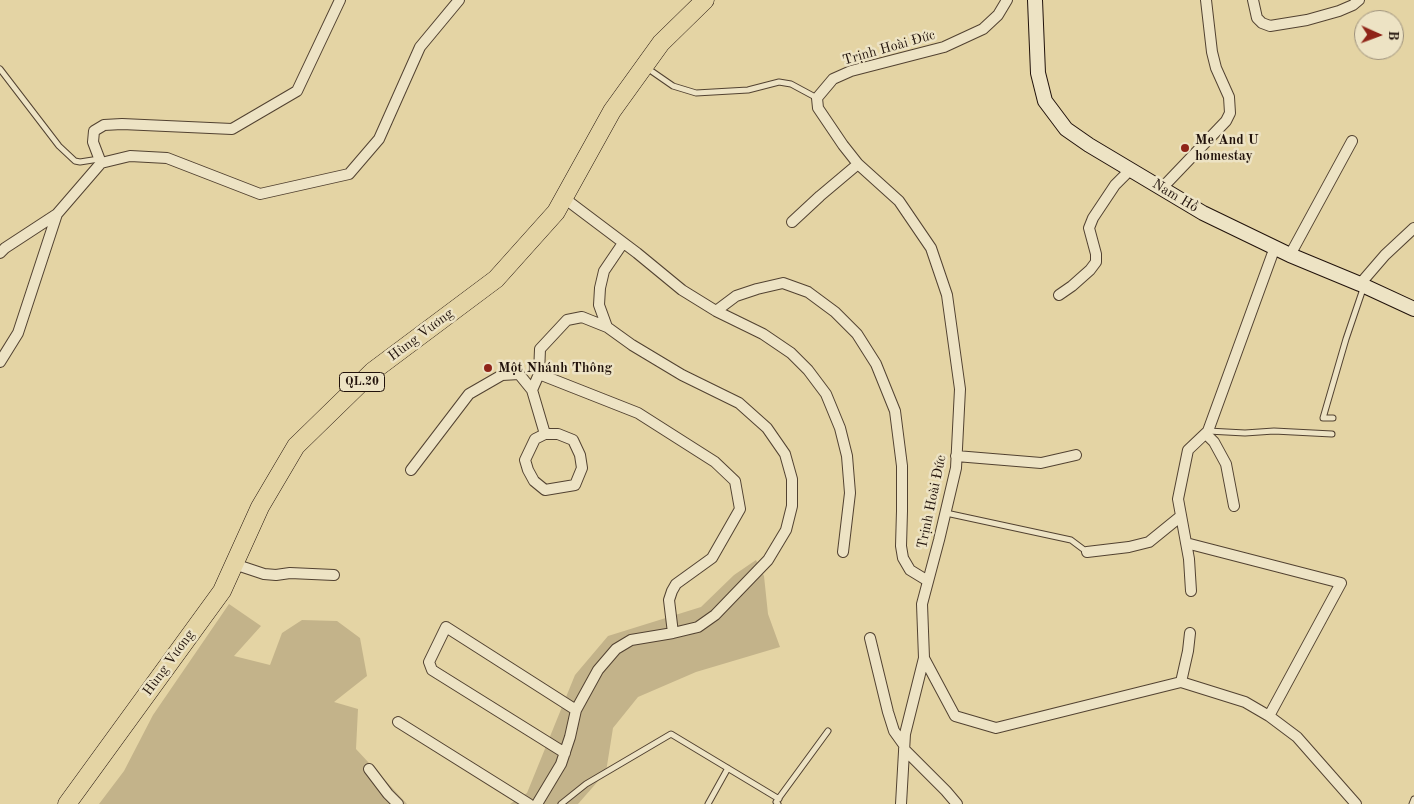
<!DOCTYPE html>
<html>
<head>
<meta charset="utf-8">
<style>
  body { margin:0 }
  #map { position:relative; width:1414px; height:804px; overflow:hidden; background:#e4d4a4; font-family:"Old Standard TT",serif }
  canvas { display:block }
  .north { position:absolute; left:1354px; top:10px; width:50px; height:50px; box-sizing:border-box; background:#ede3c4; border:1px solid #9b8f7a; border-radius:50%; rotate:92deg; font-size:14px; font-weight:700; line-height:20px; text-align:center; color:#21120b }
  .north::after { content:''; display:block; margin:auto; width:18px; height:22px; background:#8f2418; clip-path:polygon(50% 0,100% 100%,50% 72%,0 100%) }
</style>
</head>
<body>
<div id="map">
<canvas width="1414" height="804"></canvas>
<div class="north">B</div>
</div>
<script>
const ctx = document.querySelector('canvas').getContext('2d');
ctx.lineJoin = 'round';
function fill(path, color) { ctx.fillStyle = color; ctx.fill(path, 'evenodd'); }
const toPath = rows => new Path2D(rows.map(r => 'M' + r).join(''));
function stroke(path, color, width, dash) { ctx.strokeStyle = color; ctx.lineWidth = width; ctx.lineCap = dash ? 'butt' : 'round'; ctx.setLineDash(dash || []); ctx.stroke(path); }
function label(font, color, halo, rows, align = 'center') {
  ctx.font = font + ' "Old Standard TT",serif'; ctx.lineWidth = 5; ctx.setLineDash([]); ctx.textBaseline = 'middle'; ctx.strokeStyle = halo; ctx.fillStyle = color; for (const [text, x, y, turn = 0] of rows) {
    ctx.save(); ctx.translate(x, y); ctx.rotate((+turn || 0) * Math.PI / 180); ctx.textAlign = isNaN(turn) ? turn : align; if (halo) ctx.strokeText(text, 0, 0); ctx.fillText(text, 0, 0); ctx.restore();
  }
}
fill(toPath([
  [756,560,764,576,768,614,780,647,696,672,638,697,613,728,606,772,578,804,510,804,527,793,575,675,608,636,701,607,734,575],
  [229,604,261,626,234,656,270,665,282,633,302,620,337,621,360,638,367,676,334,702,358,709,356,749,407,804,99,804,124,771,153,715]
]), '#c3b38a');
const lane = toPath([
  [647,68,673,86,696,93,748,90,779,82,791,84,817,98],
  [0,69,59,146,75,161,80,162,99,159],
  [1333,418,1323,418,1346,339,1364,286],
  [1208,431,1245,433,1274,431,1332,434],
  [946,513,1071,540,1087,552],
  [561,804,586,784,671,734,779,799],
  [708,804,728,768],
  [778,804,776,802,828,731],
  [1412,804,1414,799]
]);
const street = toPath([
  [340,0,297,91,232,129,122,124,104,125,94,131,93,142,101,163,130,156,167,158,260,194,349,174,379,139,420,47,459,0],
  [1007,0,998,15,983,29,944,47,851,71,833,79,817,98,818,108,843,145,858,164,899,201,931,248,947,295,960,389,956,468,939,540,922,604,924,658,955,716,996,728,1181,682,1245,702,1269,716,1297,737,1356,804],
  [1253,0,1257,18,1262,23,1270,26,1307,20,1339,11,1353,5,1359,0],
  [1162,188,1226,121,1230,113,1229,97,1216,68,1212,52,1206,0],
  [564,198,637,253,682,290,716,311,763,334,791,353,808,370,826,394,840,428,847,456,850,493,843,552],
  [792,222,820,196,858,164],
  [0,253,5,248,57,214],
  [1290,255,1352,141],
  [1360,284,1385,255,1414,228],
  [1059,295,1072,286,1090,270,1096,262,1096,254,1089,228,1093,218,1115,185,1130,170],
  [716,311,736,296,757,289,783,283,808,292,835,312,857,334,876,364,895,411,902,466,902,511,901,546,903,558,910,570,928,581],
  [607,327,582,317,567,320,540,349,539,374,638,413,715,462,735,481,740,509,712,558,676,584,672,591,669,600,673,633],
  [0,362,18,333,57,214,101,163],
  [532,390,545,434],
  [545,434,558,434,573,440,580,455,582,468,575,485,545,490,534,481,528,470,525,460,535,439,545,434],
  [1206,434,1214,442,1226,464,1234,506],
  [956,456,1041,463,1076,455],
  [411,470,469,394,502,375,519,374,532,390,539,374],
  [1186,543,1341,583,1269,716],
  [1087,552,1129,547,1149,542,1181,516],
  [234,564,264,574,276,575,290,573,334,575],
  [1191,591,1189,559,1178,499,1188,450,1208,431,1275,247],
  [870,638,888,712,894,731,904,745],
  [1181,682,1188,651,1190,633],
  [398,722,529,804],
  [904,749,946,791,957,804],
  [565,753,432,670,429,662,446,627,576,710],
  [369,769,388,794,398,804],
  [537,804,561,764,570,737,576,710,598,670,616,649,631,640,673,633,698,627,715,615,768,560,786,530,792,506,792,479,785,454,767,428,739,403,682,375,632,345,607,327,599,305,600,288,604,271,623,243],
  [901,804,905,734,924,658]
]);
const secondary = toPath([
  [1035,0,1038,73,1045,101,1066,129,1089,145,1203,213,1290,255,1360,284,1414,309]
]);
const highway = toPath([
  [67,804,222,591,260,507,296,446,373,371,496,279,556,212,612,111,661,43,705,0]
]);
stroke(lane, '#524231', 7);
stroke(street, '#524231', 12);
stroke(secondary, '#21120b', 16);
stroke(highway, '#21120b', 19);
stroke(lane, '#ede3c4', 5);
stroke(street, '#ede3c4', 10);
stroke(secondary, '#ede3c4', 14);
stroke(highway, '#e4d4a4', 18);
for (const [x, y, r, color] of [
  [1185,148,5,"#8f2418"],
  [488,368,5,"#8f2418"]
]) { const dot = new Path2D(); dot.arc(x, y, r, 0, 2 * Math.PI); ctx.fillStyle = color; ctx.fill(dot); stroke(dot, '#ede3c4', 2); }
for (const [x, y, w] of [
  [362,382,45]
]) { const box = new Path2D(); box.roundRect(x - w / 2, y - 9.5, w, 19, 4); ctx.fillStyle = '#ede3c4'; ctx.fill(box); stroke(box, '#21120b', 1); }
label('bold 12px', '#21120b', null, [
  ["QL.20",362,382]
]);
label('14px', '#21120b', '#ede3c4', [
  ["Trịnh Hoài Đức",889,48,-16],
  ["Nam Hồ",1175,196,31],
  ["Hùng Vương",421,335,-37],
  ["Trịnh Hoài Đức",932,502,-78],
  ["Hùng Vương",169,663,-54]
]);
label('bold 14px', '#21120b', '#ede3c4', [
  ["Me And U",1195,140],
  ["homestay",1195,156],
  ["Một Nhánh Thông",498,368]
], 'left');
</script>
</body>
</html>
